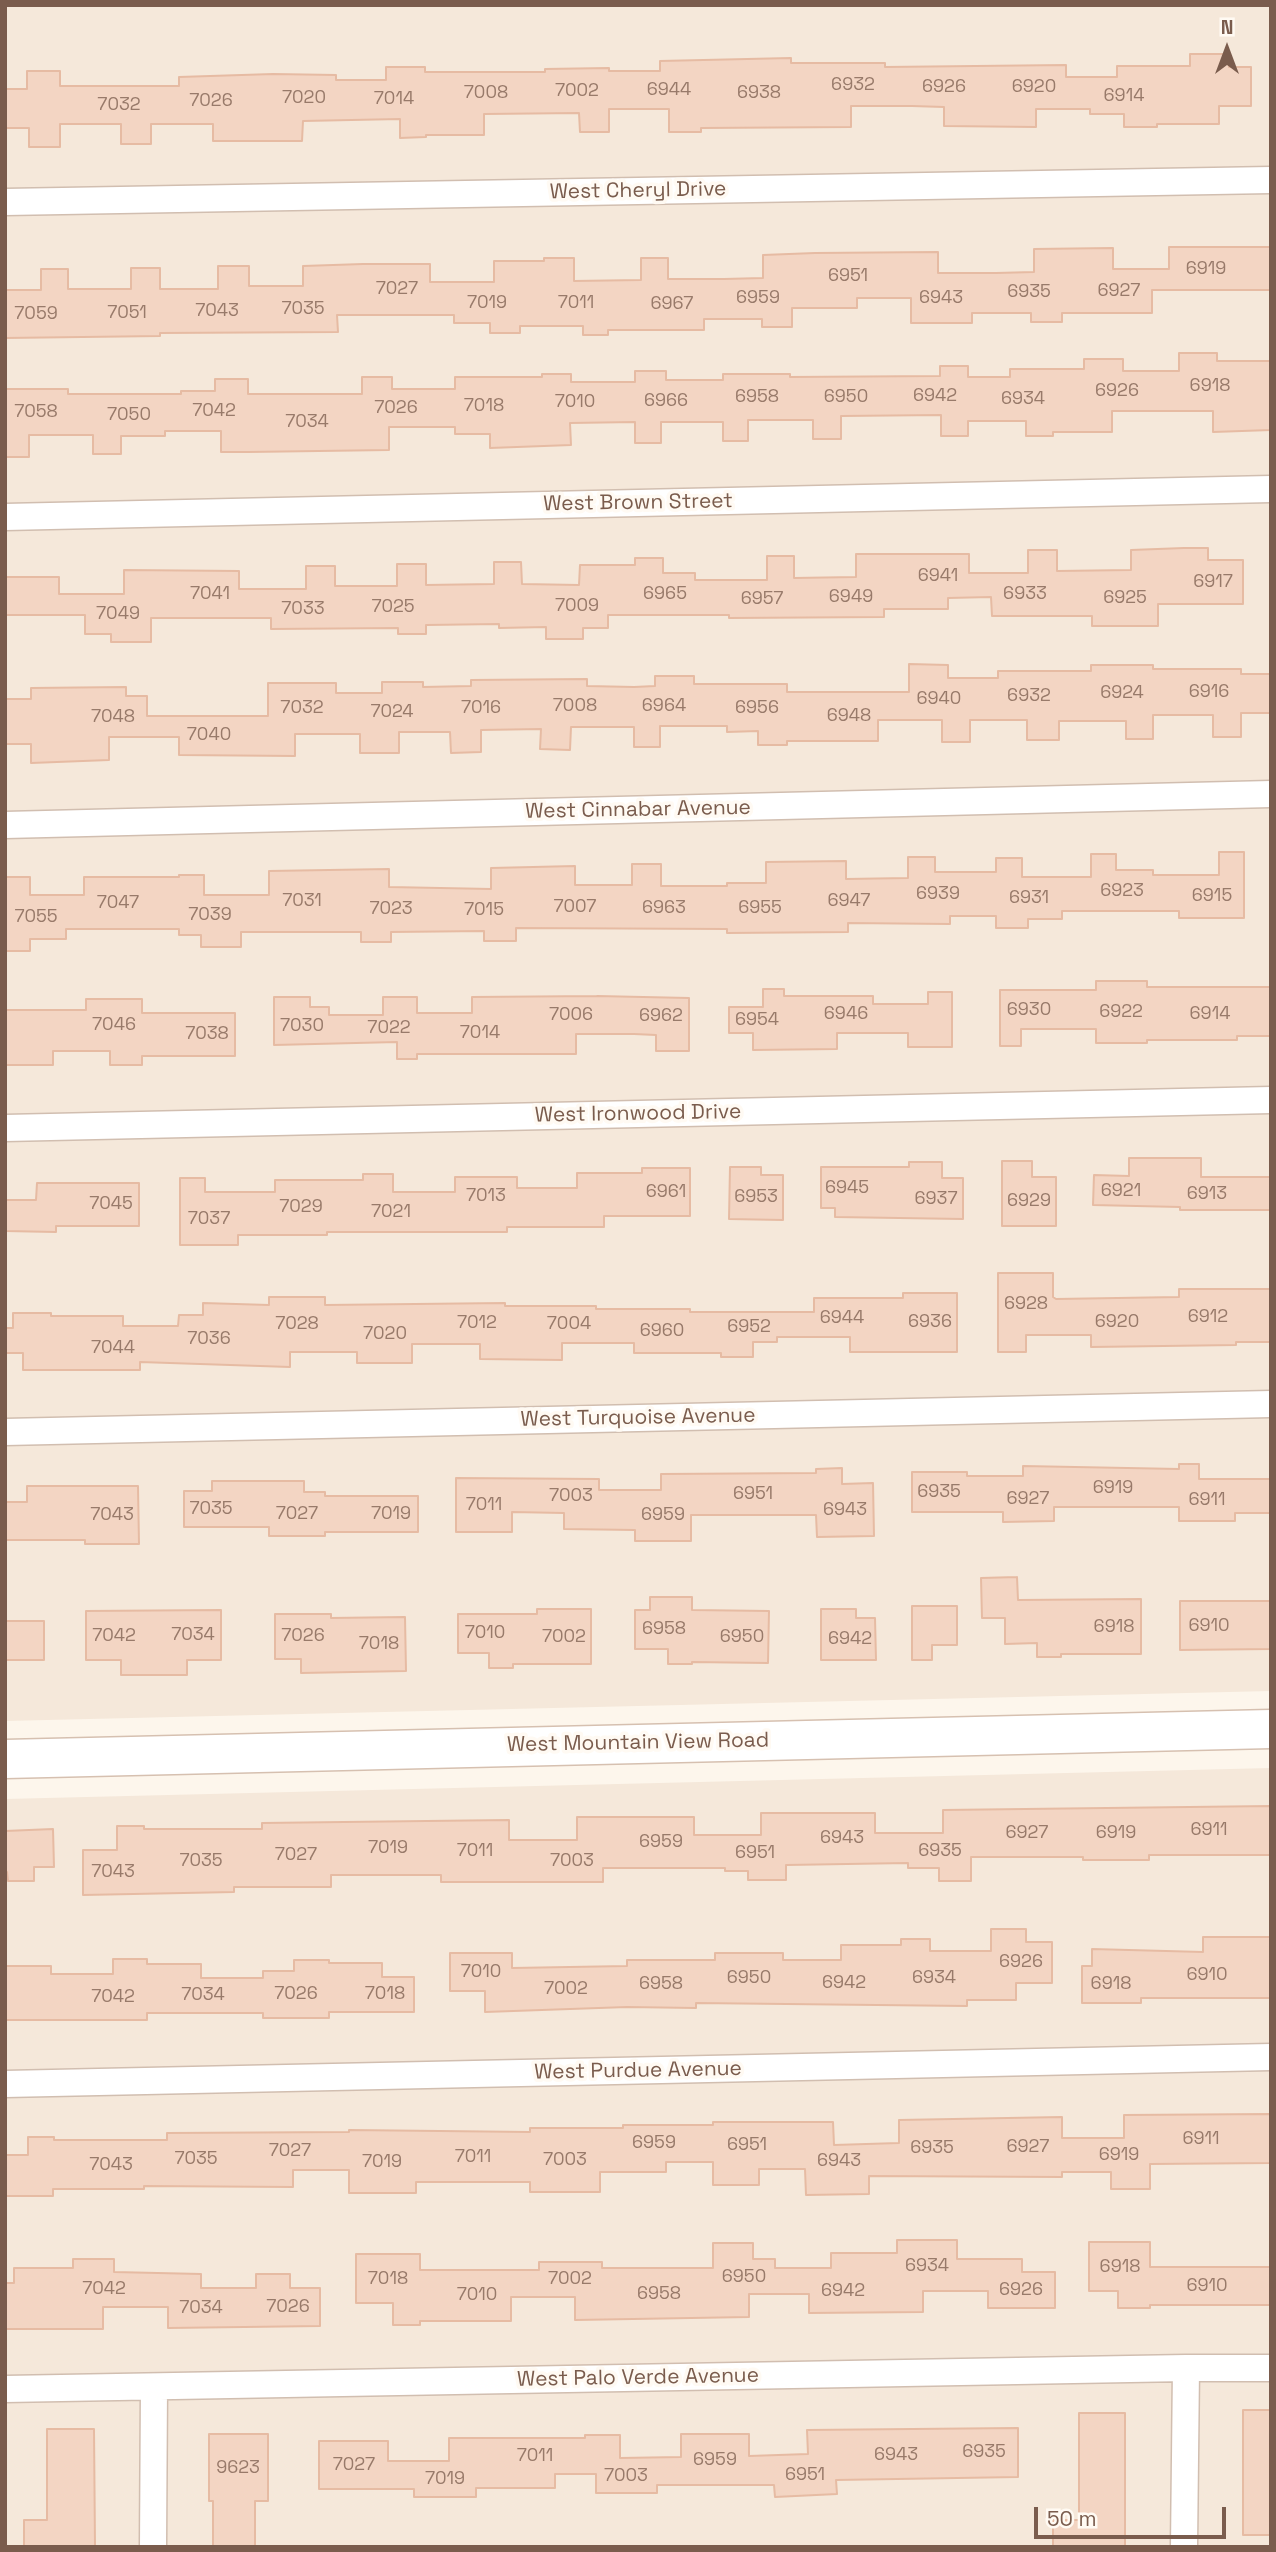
<!DOCTYPE html>
<html>
<head>
<meta charset="utf-8">
<style>
  body { margin:0 }
  #map { position:relative; width:1276px; height:2552px; overflow:hidden; background:#fdf6ec; font-family:"Space Grotesk",sans-serif }
  canvas { display:block }
  .frame { position:absolute; inset:0; border:7px solid #7a5c4d; pointer-events:none }
  .north { position:absolute; left:1192px; top:14px; width:70px; height:70px; -webkit-text-stroke:5px #fffaf3; paint-order:stroke; rotate:0deg; font-size:19px; font-weight:700; line-height:28px; text-align:center; color:#7a5c4d }
  .north::after { content:''; display:block; margin:auto; width:24px; height:32px; background:#7a5c4d; clip-path:polygon(50% 0,100% 100%,50% 72%,0 100%) }
  .scale { position:absolute; left:1034px; top:2507px; width:192px; height:32px; box-sizing:border-box; border:4px solid #7a5c4d; border-top:0; padding-left:9px; font-size:21px; line-height:24px; white-space:nowrap; color:#7a5c4d; -webkit-text-stroke:5px #fffaf3; paint-order:stroke }
</style>
</head>
<body>
<div id="map">
<canvas width="1276" height="2552"></canvas>
<div class="frame"></div>
<div class="north">N</div>
<div class="scale">50 m</div>
</div>
<script>
const ctx = document.querySelector('canvas').getContext('2d');
ctx.lineJoin = 'round';
function fill(path, color) { ctx.fillStyle = color; ctx.fill(path, 'evenodd'); }
const toPath = rows => new Path2D(rows.map(r => 'M' + r).join(''));
function stroke(path, color, width, dash) { ctx.strokeStyle = color; ctx.lineWidth = width; ctx.lineCap = dash ? 'butt' : 'round'; ctx.setLineDash(dash || []); ctx.stroke(path); }
function label(font, color, halo, rows, align = 'center') {
  ctx.font = font + ' "Space Grotesk",sans-serif'; ctx.lineWidth = 7; ctx.setLineDash([]); ctx.textBaseline = 'middle'; ctx.strokeStyle = halo; ctx.fillStyle = color; for (const [text, x, y, turn = 0] of rows) {
    ctx.save(); ctx.translate(x, y); ctx.rotate((+turn || 0) * Math.PI / 180); ctx.textAlign = isNaN(turn) ? turn : align; if (halo) ctx.strokeText(text, 0, 0); ctx.fillText(text, 0, 0); ctx.restore();
  }
}
fill(toPath([
  [5,5,1271,5,1271,1691,5,1721],
  [1271,1768,1271,2547,5,2547,5,1799]
]), '#f5e8da');
const building = toPath([
  [1190,54,1229,54,1229,67,1251,67,1251,106,1219,106,1219,124,1157,124,1157,127,1124,127,1124,114,1090,114,1090,109,1036,109,1036,127,944,126,944,107,912,106,851,106,851,127,701,128,701,132,669,132,669,109,609,109,609,132,580,132,579,113,484,114,484,135,426,135,426,137,400,138,400,119,303,121,302,141,213,141,213,124,151,124,151,144,121,144,121,124,60,124,60,147,29,147,29,128,5,128,5,89,27,89,27,71,60,71,60,86,179,86,179,77,273,74,336,75,336,80,386,80,386,67,425,67,425,72,545,72,545,69,609,68,609,71,660,71,660,61,791,58,791,63,885,63,885,67,1066,65,1066,77,1117,77,1117,66,1190,66,1190,54],
  [1169,247,1271,247,1271,290,1152,290,1152,313,1062,313,1062,322,1031,322,1031,313,972,313,972,323,911,323,911,298,857,298,857,308,792,308,792,327,762,327,762,319,704,319,704,330,608,330,608,335,583,335,583,326,520,326,520,333,490,333,490,323,454,323,454,315,337,315,338,332,160,333,160,336,5,338,5,290,41,290,41,269,68,269,68,289,131,289,131,268,160,268,160,289,218,289,218,266,249,266,249,286,303,286,303,266,363,264,430,264,430,282,494,282,494,261,544,261,544,258,574,258,574,281,641,280,641,258,668,258,668,279,724,279,763,278,763,255,815,253,938,252,938,273,996,273,1034,272,1034,249,1113,248,1113,269,1169,269,1169,247],
  [1179,353,1217,353,1217,361,1271,361,1271,430,1213,432,1213,411,1112,411,1112,432,1053,432,1053,436,1026,436,1026,421,968,421,968,436,941,436,941,415,841,416,841,439,813,439,813,420,748,420,748,441,723,441,723,422,661,422,661,443,635,443,635,422,570,423,571,445,490,448,490,434,455,434,455,427,389,427,389,450,248,452,221,452,221,431,165,431,165,436,121,436,121,454,93,454,93,435,29,435,29,457,5,457,5,389,68,389,68,394,181,394,181,391,215,391,215,379,248,379,248,394,362,394,362,377,392,377,392,389,455,389,455,377,542,377,542,374,571,374,571,382,635,382,635,371,666,371,666,380,723,380,723,374,790,374,790,377,940,376,940,366,968,366,968,377,1010,377,1010,369,1084,369,1084,359,1123,359,1123,371,1179,371,1179,353],
  [1184,548,1208,548,1208,560,1243,560,1243,604,1158,604,1158,626,1092,626,1092,616,992,616,991,597,948,598,948,609,884,609,884,617,729,618,729,615,608,615,608,628,583,628,583,639,546,639,546,627,499,628,499,624,426,625,426,634,398,634,398,628,271,629,271,618,151,618,151,642,111,642,111,634,85,634,85,615,5,615,5,577,59,577,59,594,124,594,124,570,239,571,239,589,306,589,306,566,335,566,335,586,397,586,397,564,426,564,426,585,494,584,494,562,521,562,522,584,579,585,580,565,635,565,635,558,663,558,663,573,695,573,695,580,767,580,767,556,794,556,794,578,856,577,856,554,969,554,969,573,1028,573,1028,550,1057,550,1057,571,1131,570,1131,550,1184,548],
  [909,664,948,665,948,678,998,678,998,671,1091,671,1091,665,1153,665,1153,669,1241,669,1241,674,1271,674,1271,713,1241,713,1241,737,1213,737,1213,715,1153,715,1153,739,1126,739,1126,721,1059,721,1059,740,1027,740,1027,720,970,720,970,742,942,742,942,720,878,720,878,741,787,741,787,745,758,745,758,731,727,732,727,726,660,726,660,747,634,747,634,727,571,727,570,750,540,749,541,729,481,730,481,752,451,753,450,732,399,732,399,753,360,753,360,734,295,734,295,756,179,755,179,737,109,737,109,760,31,763,31,744,5,744,5,699,31,699,31,688,126,687,126,696,147,696,147,716,268,716,268,683,336,683,336,693,382,693,382,682,423,682,423,687,471,686,471,680,587,679,587,686,634,687,655,686,655,676,694,676,694,684,787,684,787,692,909,692,909,664],
  [1219,852,1244,852,1244,918,1179,918,1179,911,1062,911,1062,919,1028,919,1028,928,996,928,996,916,950,916,950,924,848,923,848,932,727,933,727,929,516,928,516,941,484,941,484,931,391,932,391,942,361,942,361,932,241,932,241,947,201,947,201,935,179,935,179,929,66,929,66,939,30,939,30,951,5,951,5,877,30,877,30,895,84,895,84,877,179,877,179,875,204,875,204,895,269,895,269,871,389,869,389,887,491,889,491,868,575,866,575,885,632,885,632,864,661,864,661,886,727,886,727,883,766,883,766,862,846,861,846,879,908,878,908,857,935,857,935,872,996,872,996,858,1022,858,1022,877,1091,877,1091,854,1116,854,1116,870,1153,870,1153,875,1219,875,1219,852],
  [1096,981,1147,981,1147,987,1271,987,1271,1036,1237,1036,1237,1040,1147,1040,1147,1043,1096,1043,1096,1029,1021,1029,1021,1046,1000,1046,1000,990,1096,990,1096,981],
  [763,989,784,989,784,996,873,996,873,1004,928,1004,928,992,952,992,952,1047,908,1047,908,1033,837,1033,837,1049,753,1050,753,1033,729,1033,729,1007,763,1007,763,989],
  [597,996,689,998,689,1051,656,1051,656,1035,634,1034,576,1034,576,1054,417,1054,417,1059,397,1059,397,1042,274,1045,274,997,310,997,310,1007,329,1007,329,1015,383,1015,383,997,417,997,417,1013,472,1013,472,997,597,996],
  [86,999,142,999,142,1013,235,1013,235,1056,142,1056,142,1065,110,1065,110,1051,53,1051,53,1065,5,1065,5,1010,86,1010,86,999],
  [1129,1158,1201,1158,1201,1177,1271,1177,1271,1210,1180,1210,1180,1207,1093,1205,1094,1175,1129,1176,1129,1158],
  [1002,1161,1032,1161,1032,1177,1056,1177,1056,1226,1002,1226,1002,1161],
  [909,1162,942,1162,942,1178,963,1178,963,1219,835,1217,835,1208,821,1208,821,1167,909,1167,909,1162],
  [730,1167,761,1167,761,1175,783,1175,783,1220,729,1219,730,1167],
  [642,1168,690,1168,690,1216,604,1216,604,1227,507,1227,507,1232,327,1232,327,1235,238,1235,238,1245,180,1245,180,1178,205,1178,205,1192,275,1192,275,1180,363,1180,363,1174,393,1174,393,1192,455,1192,455,1177,517,1177,517,1188,577,1188,577,1173,642,1173,642,1168],
  [37,1183,139,1183,139,1226,56,1226,56,1232,5,1231,5,1200,36,1200,37,1183],
  [998,1273,1053,1273,1053,1297,1056,1299,1179,1297,1179,1289,1271,1289,1271,1342,1236,1342,1236,1345,1091,1347,1091,1335,1026,1335,1026,1352,998,1352,998,1273],
  [903,1293,957,1293,957,1352,850,1352,850,1337,777,1337,777,1342,753,1342,753,1357,721,1357,721,1353,634,1353,634,1343,562,1343,562,1360,480,1359,480,1344,412,1344,412,1363,357,1363,357,1352,290,1352,290,1367,140,1362,140,1370,23,1370,23,1353,5,1353,5,1328,13,1328,13,1313,51,1313,51,1316,123,1316,123,1326,178,1326,179,1315,203,1315,203,1303,269,1305,269,1297,325,1297,325,1305,505,1303,505,1306,596,1306,596,1309,690,1309,690,1312,814,1312,814,1298,903,1298,903,1293],
  [1179,1464,1199,1464,1199,1479,1271,1479,1271,1513,1235,1513,1235,1521,1179,1521,1179,1507,1054,1507,1054,1521,1003,1522,1003,1512,912,1512,912,1472,967,1472,967,1476,1023,1476,1023,1466,1179,1469,1179,1464],
  [842,1468,842,1484,873,1483,874,1536,817,1537,816,1515,691,1515,691,1541,635,1541,635,1530,564,1529,564,1513,512,1512,512,1532,456,1532,456,1478,599,1479,599,1490,661,1490,661,1474,816,1473,816,1469,842,1468],
  [212,1481,304,1481,304,1492,325,1492,325,1496,418,1496,418,1532,325,1532,325,1536,269,1536,269,1527,184,1527,184,1491,212,1491,212,1481],
  [27,1486,138,1486,139,1544,85,1544,85,1540,5,1540,5,1502,27,1502,27,1486],
  [1017,1577,1018,1600,1141,1599,1141,1654,1061,1654,1061,1657,1037,1657,1037,1643,1005,1644,1005,1618,982,1618,981,1578,1017,1577],
  [650,1597,692,1597,692,1610,769,1611,768,1663,692,1662,692,1664,668,1664,668,1649,635,1649,635,1610,650,1610,650,1597],
  [1180,1601,1271,1601,1271,1649,1180,1650,1180,1601],
  [912,1606,957,1606,957,1645,932,1645,932,1660,912,1660,912,1606],
  [537,1609,591,1609,591,1664,513,1664,513,1668,489,1668,489,1653,458,1653,458,1614,537,1614,537,1609],
  [821,1609,856,1609,856,1618,875,1618,876,1660,821,1660,821,1609],
  [221,1610,221,1660,187,1660,187,1675,121,1675,121,1660,86,1660,86,1611,221,1610],
  [275,1614,331,1614,331,1618,405,1617,406,1671,301,1673,301,1659,275,1659,275,1614],
  [5,1621,44,1621,44,1660,5,1660,5,1621],
  [1271,1806,1271,1855,1149,1855,1149,1860,1083,1860,1083,1857,971,1857,971,1881,939,1881,939,1868,908,1868,908,1863,786,1865,786,1880,748,1880,748,1871,725,1871,725,1868,603,1868,603,1882,441,1882,441,1875,331,1875,331,1887,234,1887,234,1892,83,1895,83,1850,117,1850,117,1826,144,1826,144,1829,262,1829,262,1823,509,1820,509,1840,577,1840,577,1817,694,1817,694,1835,761,1835,761,1813,875,1813,875,1833,943,1833,943,1810,1271,1806],
  [53,1829,54,1867,34,1867,34,1881,8,1881,7,1872,5,1872,5,1831,53,1829],
  [991,1929,1026,1929,1026,1942,1052,1942,1052,1983,1016,1983,1016,2000,967,2000,967,2006,696,2003,696,2008,627,2007,485,2012,485,1991,450,1991,450,1953,512,1953,512,1968,627,1966,627,1960,715,1960,715,1953,783,1953,783,1960,841,1960,841,1945,901,1945,901,1939,930,1939,930,1951,991,1951,991,1929],
  [1203,1937,1271,1937,1271,1998,1141,1998,1141,2003,1082,2003,1082,1966,1092,1966,1092,1949,1203,1952,1203,1937],
  [113,1959,147,1959,147,1964,201,1964,201,1978,263,1978,263,1971,294,1971,294,1960,329,1960,329,1963,382,1963,382,1977,414,1977,414,2012,329,2012,329,2018,263,2018,263,2013,147,2013,147,2020,5,2020,5,1966,51,1966,51,1974,113,1974,113,1959],
  [1271,2114,1271,2163,1150,2164,1150,2189,1111,2189,1111,2172,1062,2172,1062,2177,869,2176,869,2194,806,2195,805,2169,759,2169,759,2185,713,2185,713,2162,666,2162,666,2172,600,2172,600,2192,530,2192,530,2182,416,2182,416,2193,349,2193,349,2170,293,2170,293,2187,144,2186,144,2189,53,2189,53,2196,5,2196,5,2155,28,2155,28,2137,54,2137,54,2140,167,2140,167,2133,349,2132,349,2130,530,2132,530,2128,623,2128,623,2125,713,2125,713,2122,833,2122,834,2145,899,2143,899,2120,1062,2117,1062,2138,1124,2138,1124,2115,1271,2114],
  [897,2240,957,2240,957,2259,1022,2259,1022,2272,1055,2272,1055,2308,988,2308,988,2291,923,2291,923,2312,809,2313,809,2294,749,2294,749,2317,575,2320,575,2297,511,2297,511,2321,420,2321,420,2325,393,2325,393,2303,356,2303,356,2254,420,2254,420,2270,539,2270,539,2262,602,2262,602,2268,713,2268,713,2243,753,2243,753,2259,775,2259,775,2268,831,2268,831,2253,897,2253,897,2240],
  [1089,2242,1150,2242,1150,2267,1271,2267,1271,2305,1150,2305,1150,2308,1118,2308,1118,2291,1089,2291,1089,2242],
  [73,2259,114,2259,114,2272,201,2274,201,2288,256,2288,256,2274,290,2274,290,2288,320,2288,320,2326,168,2328,168,2307,103,2307,103,2329,5,2329,5,2283,14,2283,14,2268,73,2268,73,2259],
  [1243,2410,1271,2410,1271,2535,1243,2535,1243,2410],
  [1079,2413,1125,2413,1125,2547,1053,2547,1053,2520,1079,2520,1079,2413],
  [1018,2428,1018,2477,836,2480,837,2494,775,2497,774,2485,657,2485,657,2493,596,2493,596,2474,555,2474,555,2488,476,2488,476,2497,414,2497,414,2489,319,2489,319,2441,388,2441,388,2461,449,2461,449,2438,585,2438,585,2435,620,2435,620,2458,681,2457,681,2434,749,2434,749,2456,808,2454,807,2430,1018,2428],
  [47,2429,94,2429,95,2547,24,2547,24,2520,47,2520,47,2429],
  [209,2434,268,2434,268,2501,255,2501,255,2547,213,2547,213,2501,209,2501,209,2434]
]);
fill(building, '#f3d5c3');
stroke(building, '#e6bba3', 2);
const street = toPath([
  [5,202,1271,180],
  [5,517,1271,489],
  [5,825,1271,794],
  [5,1128,1271,1100],
  [5,1432,1271,1404],
  [5,2084,1271,2057],
  [5,2389,1186,2368,1271,2368],
  [153,2547,154,2387],
  [1184,2547,1186,2368]
]);
const secondary = toPath([
  [5,1759,1271,1729]
]);
stroke(street, '#d1beb0', 29);
stroke(secondary, '#d6c0b0', 41);
stroke(street, '#fff', 26);
stroke(secondary, '#fff', 38);
label('18px', '#987a6a', null, [
  ["6932",853,85],
  ["6926",944,87],
  ["6920",1034,87],
  ["6944",669,90],
  ["7002",577,91],
  ["7008",486,93],
  ["6938",759,93],
  ["6914",1124,96],
  ["7020",304,98],
  ["7014",394,99],
  ["7026",211,101],
  ["7032",119,105],
  ["6919",1206,269],
  ["6951",848,276],
  ["7027",397,289],
  ["6927",1119,291],
  ["6935",1029,292],
  ["6959",758,298],
  ["6943",941,298],
  ["7019",487,303],
  ["7011",576,303],
  ["6967",672,304],
  ["7035",303,309],
  ["7043",217,311],
  ["7051",127,313],
  ["7059",36,314],
  ["6918",1210,386],
  ["6926",1117,391],
  ["6942",935,396],
  ["6958",757,397],
  ["6950",846,397],
  ["6934",1023,399],
  ["6966",666,401],
  ["7010",575,402],
  ["7018",484,406],
  ["7026",396,408],
  ["7042",214,411],
  ["7058",36,412],
  ["7050",129,415],
  ["7034",307,422],
  ["6941",938,576],
  ["6917",1213,582],
  ["7041",210,594],
  ["6965",665,594],
  ["6933",1025,594],
  ["6949",851,597],
  ["6925",1125,598],
  ["6957",762,599],
  ["7009",577,606],
  ["7025",393,607],
  ["7033",303,609],
  ["7049",118,614],
  ["6916",1209,692],
  ["6924",1122,693],
  ["6932",1029,696],
  ["6940",939,699],
  ["7008",575,706],
  ["6964",664,706],
  ["7032",302,708],
  ["7016",481,708],
  ["6956",757,708],
  ["7024",392,712],
  ["6948",849,716],
  ["7048",113,717],
  ["7040",209,735],
  ["6923",1122,891],
  ["6939",938,894],
  ["6915",1212,896],
  ["6931",1029,898],
  ["7031",302,901],
  ["6947",849,901],
  ["7047",118,903],
  ["7007",575,907],
  ["6963",664,908],
  ["6955",760,908],
  ["7023",391,909],
  ["7015",484,910],
  ["7039",210,915],
  ["7055",36,917],
  ["6930",1029,1010],
  ["6922",1121,1012],
  ["6946",846,1014],
  ["6914",1210,1014],
  ["7006",571,1015],
  ["6962",661,1016],
  ["6954",757,1020],
  ["7046",114,1025],
  ["7030",302,1026],
  ["7022",389,1028],
  ["7014",480,1033],
  ["7038",207,1034],
  ["6945",847,1188],
  ["6921",1121,1191],
  ["6961",666,1192],
  ["6913",1207,1194],
  ["7013",486,1196],
  ["6953",756,1197],
  ["6937",936,1199],
  ["6929",1029,1201],
  ["7045",111,1204],
  ["7029",301,1207],
  ["7021",391,1212],
  ["7037",209,1219],
  ["6928",1026,1304],
  ["6912",1208,1317],
  ["6944",842,1318],
  ["6936",930,1322],
  ["6920",1117,1322],
  ["7012",477,1323],
  ["7028",297,1324],
  ["7004",569,1324],
  ["6952",749,1327],
  ["6960",662,1331],
  ["7020",385,1334],
  ["7036",209,1339],
  ["7044",113,1348],
  ["6919",1113,1488],
  ["6935",939,1492],
  ["6951",753,1494],
  ["7003",571,1496],
  ["6927",1028,1499],
  ["6911",1207,1500],
  ["7011",484,1505],
  ["7035",211,1509],
  ["6943",845,1510],
  ["7027",297,1514],
  ["7019",391,1514],
  ["7043",112,1515],
  ["6959",663,1515],
  ["6910",1209,1626],
  ["6918",1114,1627],
  ["6958",664,1629],
  ["7010",485,1633],
  ["7034",193,1635],
  ["7042",114,1636],
  ["7026",303,1636],
  ["7002",564,1637],
  ["6950",742,1637],
  ["6942",850,1639],
  ["7018",379,1644],
  ["6911",1209,1830],
  ["6927",1027,1833],
  ["6919",1116,1833],
  ["6943",842,1838],
  ["6959",661,1842],
  ["7019",388,1848],
  ["7011",475,1851],
  ["6935",940,1851],
  ["6951",755,1853],
  ["7027",296,1855],
  ["7035",201,1861],
  ["7003",572,1861],
  ["7043",113,1872],
  ["6926",1021,1962],
  ["7010",481,1972],
  ["6910",1207,1975],
  ["6950",749,1978],
  ["6934",934,1978],
  ["6942",844,1983],
  ["6958",661,1984],
  ["6918",1111,1984],
  ["7002",566,1989],
  ["7026",296,1994],
  ["7018",385,1994],
  ["7034",203,1995],
  ["7042",113,1997],
  ["6911",1201,2139],
  ["6959",654,2143],
  ["6951",747,2145],
  ["6927",1028,2147],
  ["6935",932,2148],
  ["7027",290,2151],
  ["6919",1119,2155],
  ["7011",473,2157],
  ["7035",196,2159],
  ["7003",565,2160],
  ["6943",839,2161],
  ["7019",382,2162],
  ["7043",111,2165],
  ["6934",927,2266],
  ["6918",1120,2267],
  ["6950",744,2277],
  ["7018",388,2279],
  ["7002",570,2279],
  ["6910",1207,2286],
  ["7042",104,2289],
  ["6926",1021,2290],
  ["6942",843,2291],
  ["6958",659,2294],
  ["7010",477,2295],
  ["7026",288,2307],
  ["7034",201,2308],
  ["6935",984,2452],
  ["6943",896,2455],
  ["7011",535,2456],
  ["6959",715,2460],
  ["7027",354,2465],
  ["9623",238,2468],
  ["6951",805,2475],
  ["7003",626,2476],
  ["7019",445,2479]
]);
label('21px', '#7a5c4d', '#fffaf3', [
  ["West Cheryl Drive",638,191,-1],
  ["West Brown Street",638,503,-1],
  ["West Cinnabar Avenue",638,810,-1],
  ["West Ironwood Drive",638,1114,-1],
  ["West Turquoise Avenue",638,1418,-1],
  ["West Mountain View Road",638,1743,-1],
  ["West Purdue Avenue",638,2071,-1],
  ["West Palo Verde Avenue",638,2378,-1]
]);
</script>
</body>
</html>
